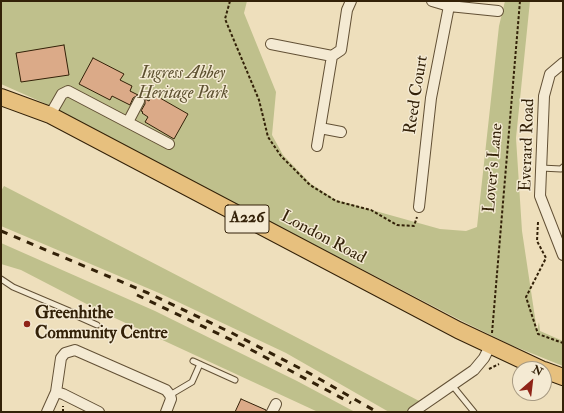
<!DOCTYPE html>
<html>
<head>
<meta charset="utf-8">
<style>
  body { margin:0 }
  #map { position:relative; width:564px; height:413px; overflow:hidden; background:#eedfbc; font-family:"IM FELL Double Pica",serif }
  canvas { display:block }
  .frame { position:absolute; inset:0; border:2px solid #332108; pointer-events:none }
  .north { position:absolute; left:512px; top:361px; width:40px; height:40px; box-sizing:border-box; background:#f4ead3; border:1px solid #a79a82; border-radius:50%; rotate:28deg; font-size:11px; font-weight:700; line-height:16px; text-align:center; color:#332108 }
  .north::after { content:''; display:block; margin:auto; width:14px; height:18px; background:#8f2418; clip-path:polygon(50% 0,100% 100%,50% 72%,0 100%) }
</style>
</head>
<body>
<div id="map">
<canvas width="564" height="413"></canvas>
<div class="frame"></div>
<div class="north">N</div>
</div>
<script>
const ctx = document.querySelector('canvas').getContext('2d');
ctx.lineJoin = 'round';
function fill(path, color) { ctx.fillStyle = color; ctx.fill(path, 'evenodd'); }
const toPath = rows => new Path2D(rows.map(r => 'M' + r).join(''));
function stroke(path, color, width, dash) { ctx.strokeStyle = color; ctx.lineWidth = width; ctx.lineCap = dash ? 'butt' : 'round'; ctx.setLineDash(dash || []); ctx.stroke(path); }
function label(font, color, halo, rows, align = 'center') {
  ctx.font = font + ' "IM FELL Double Pica",serif'; ctx.lineWidth = 3; ctx.setLineDash([]); ctx.textBaseline = 'middle'; ctx.strokeStyle = halo; ctx.fillStyle = color; for (const [text, x, y, turn = 0] of rows) {
    ctx.save(); ctx.translate(x, y); ctx.rotate((+turn || 0) * Math.PI / 180); ctx.textAlign = isNaN(turn) ? turn : align; if (halo) ctx.strokeText(text, 0, 0); ctx.fillText(text, 0, 0); ctx.restore();
  }
}
fill(toPath([
  [1,1,247,1,244,13,276,92,272,135,283,155,311,184,336,200,440,229,466,231,477,227,499,26,505,1,530,1,516,138,522,231,537,331,539,322,540,331,563,341,563,366,511,345,460,320,155,162,112,141,46,104,1,84],
  [4,186,161,267,425,404,413,412,389,412,286,353,159,293,1,226,1,191],
  [1,243,155,311,297,381,355,412,318,412,104,313,21,270,1,264]
]), '#bfc08c');
const building = toPath([
  [64,45,69,75,21,82,16,53,64,45],
  [93,58,124,74,120,80,132,86,130,91,138,95,133,98,130,105,112,96,110,100,79,84,93,58],
  [153,94,188,114,174,139,145,122,148,117,142,113,143,112,141,111,145,104,145,99,149,101,153,94],
  [241,399,266,410,266,412,235,412,241,399]
]);
fill(building, '#dbaa88');
stroke(building, '#332108', 1);
const lane = toPath([
  [541,168,561,169,563,167],
  [1,279,13,287,72,312,79,317,97,325],
  [193,361,235,380],
  [452,385,474,412],
  [170,395,192,382,200,364]
]);
const street = toPath([
  [449,6,498,11],
  [271,44,332,56],
  [563,63,550,74,544,96,540,196,563,255],
  [50,115,62,94,68,91,169,144],
  [128,122,139,101],
  [320,128,341,132],
  [317,146,332,56,341,50,347,10,351,1],
  [419,207,431,98,449,6,432,1],
  [56,392,63,394,99,412],
  [47,412,56,392,61,358,65,353,75,350,166,390,170,395,171,399,166,412],
  [272,412,276,404],
  [413,412,474,370,484,358,490,346]
]);
const primary = toPath([
  [1,97,50,115,458,330,541,369],
  [544,370,563,377]
]);
stroke(lane, '#625035', 7);
stroke(street, '#625035', 12);
stroke(primary, '#332108', 18);
stroke(toPath([
  [230,1,225,19,259,100,268,137,281,156,310,185,336,201,371,210,397,225,414,226,417,217],
  [529,184,526,176,530,164],
  [538,222,537,241,546,258,526,297,538,334,563,343],
  [492,333,520,1],
  [489,369,499,364],
  [63,412,63,406]
]), '#332108', 2, [3, 2]);
stroke(lane, '#f4ead3', 5);
stroke(street, '#f4ead3', 10);
stroke(primary, '#e7c07e', 16);
stroke(toPath([
  [1,231,148,293,232,333,309,373,377,412],
  [137,295,246,347,351,403]
]), '#332108', 3, [7, 7]);
for (const [x, y, r, color] of [
  [27,324,4,"#8f2418"]
]) { const dot = new Path2D(); dot.arc(x, y, r, 0, 2 * Math.PI); ctx.fillStyle = color; ctx.fill(dot); stroke(dot, '#f4ead3', 1.5); }
for (const [x, y, w] of [
  [247,219,44]
]) { const box = new Path2D(); box.roundRect(x - w / 2, y - 14, w, 28, 3); ctx.fillStyle = '#f4ead3'; ctx.fill(box); stroke(box, '#332108', 1); }
label('bold 16px', '#332108', null, [
  ["A226",247,219]
]);
label('italic 17px', '#5d5130', '#f4ead3', [
  ["Ingress Abbey",183,74],
  ["Heritage Park",183,94]
]);
label('17px', '#332108', '#f4ead3', [
  ["Reed Court",417,95,-81],
  ["Everard Road",528,145,-88],
  ["Lover's Lane",494,168,-85],
  ["London Road",323,238,28]
]);
label('bold 17px', '#332108', '#f4ead3', [
  ["Greenhithe",35,314],
  ["Community Centre",35,334]
], 'left');
</script>
</body>
</html>
